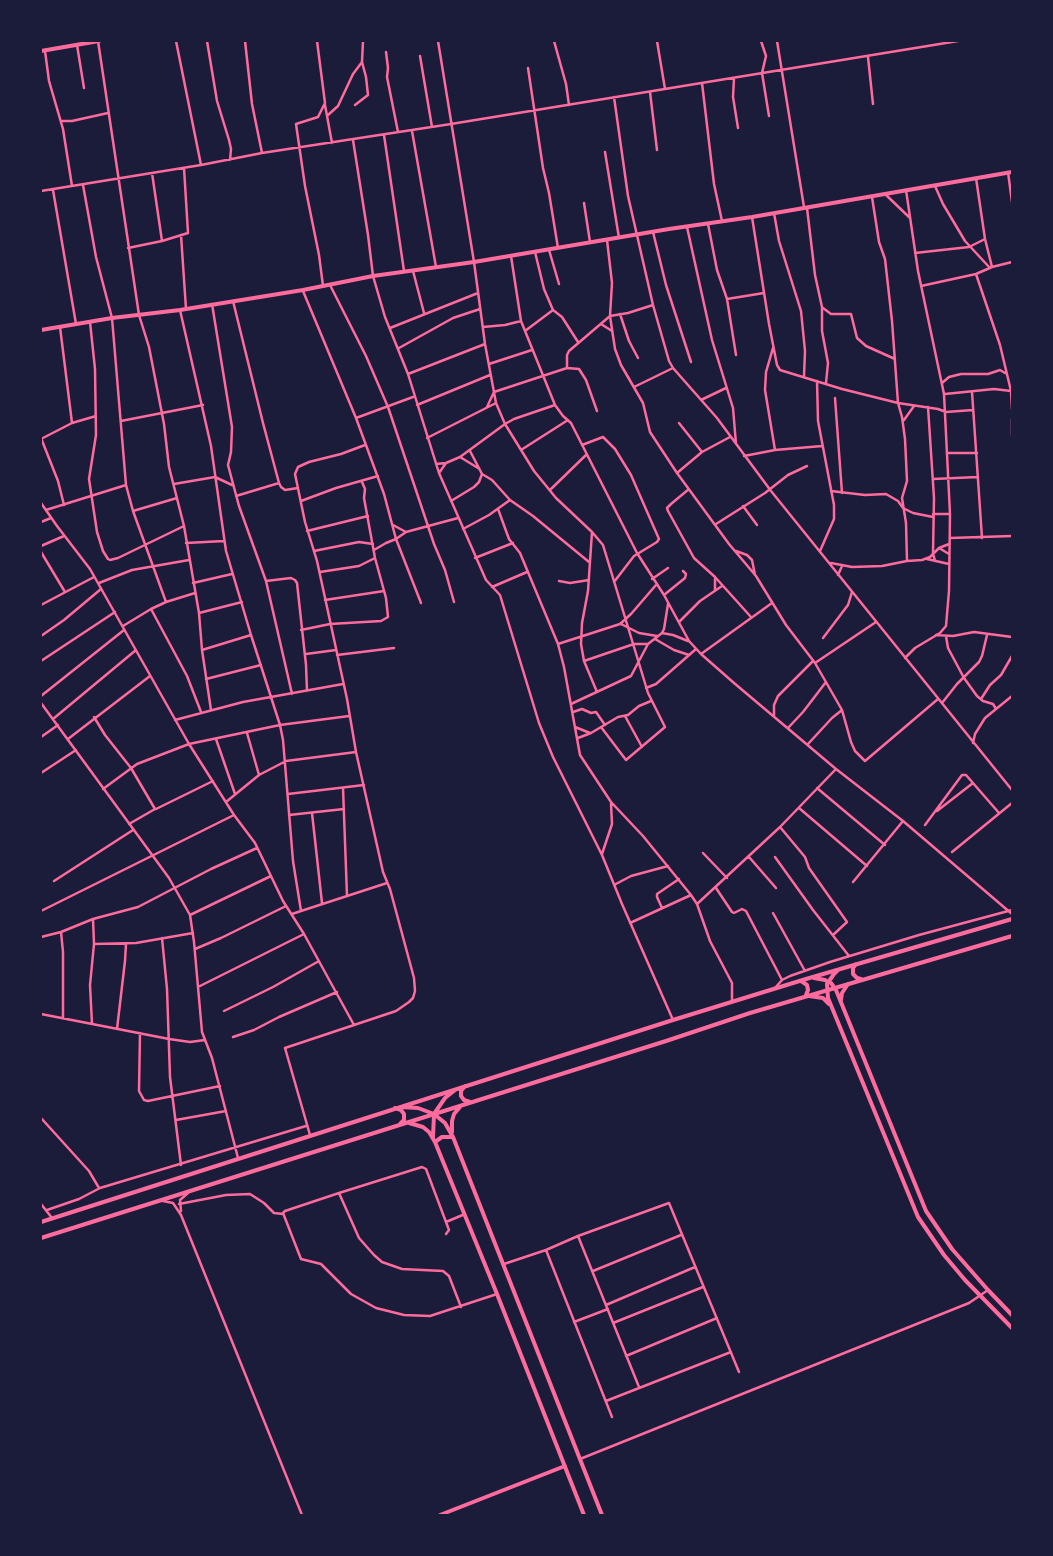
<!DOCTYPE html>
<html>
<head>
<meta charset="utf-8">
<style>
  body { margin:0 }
  #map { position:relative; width:1053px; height:1556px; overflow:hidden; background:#1b1b3a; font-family:Lato,sans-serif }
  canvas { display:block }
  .frame { position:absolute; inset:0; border:42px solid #1b1b3a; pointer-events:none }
</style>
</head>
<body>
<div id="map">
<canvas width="1053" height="1556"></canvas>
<div class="frame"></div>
</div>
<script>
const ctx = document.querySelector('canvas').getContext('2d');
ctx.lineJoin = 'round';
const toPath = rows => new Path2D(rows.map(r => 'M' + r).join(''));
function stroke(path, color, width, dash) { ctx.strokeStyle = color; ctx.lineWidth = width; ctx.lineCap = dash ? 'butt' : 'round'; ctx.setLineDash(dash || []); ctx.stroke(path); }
stroke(toPath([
  [98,41,139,315,149,347,164,424,169,467,184,526,199,613,202,650,211,710],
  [176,41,201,165],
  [207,41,217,101,229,140,231,149,230,160],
  [245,41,252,104,262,153],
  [317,41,325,103,318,117,296,124,305,186,319,255,323,286],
  [438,41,474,262,485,344,496,403,505,424,534,471,556,498,592,532,603,545,648,693,665,727,626,760,601,727],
  [554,41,566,84,569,105],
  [657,41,665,89],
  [761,41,766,56,762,73,769,116],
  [777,41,804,207],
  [77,45,84,88],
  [45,51,49,81,63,129,72,186],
  [386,52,388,68,387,77,398,132],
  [420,56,432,127],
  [868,57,873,104],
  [528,68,543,168,549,193,558,248],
  [734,78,733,97,738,128],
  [702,83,714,184,722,221],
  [650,92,657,150],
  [614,97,628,196,653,305,669,361,673,368,717,418,771,491,1012,790],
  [325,105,332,143],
  [355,105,368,95,366,77,362,62],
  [328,115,338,106,353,74,362,62,363,41],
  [61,121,72,121,108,113],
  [412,131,436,267],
  [384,135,404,271],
  [353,140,368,235,373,276,385,317,408,374,439,473,486,580,500,595,539,723,553,757,602,855,622,904,673,1020],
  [605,152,619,238],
  [1008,172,1012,202],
  [152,173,162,241],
  [976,178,985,239,992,267],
  [83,185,96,257,112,318,126,485],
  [935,186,943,204,965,241,990,268],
  [53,190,76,324],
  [41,191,201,165,262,153,451,124,958,41],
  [885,194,910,218],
  [872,197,879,242,885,259,892,321,898,403,902,417,905,439,907,481,902,498,906,523,907,561],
  [584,203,590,242],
  [807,208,815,275,822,307,822,331,828,363,826,383],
  [774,213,779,241,801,311,805,351,804,376],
  [752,217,769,324,777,365,780,370,842,389,898,403,938,409,946,412,973,410],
  [708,224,717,270,727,299,736,355],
  [687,227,712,340,733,408,736,444],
  [653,232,666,285,691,362],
  [181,235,186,309],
  [607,240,612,283,610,316,615,349,621,365,643,403,650,432,677,473,729,544,756,576,786,625,815,663,842,710,851,742,855,751,865,761,938,699],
  [128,248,162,241,188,233,184,168],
  [549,250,559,284],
  [535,252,544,289,553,310,562,317,578,342],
  [915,253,969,247,985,239],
  [511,256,521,321,555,405,563,416,571,423,637,553,664,595,689,641,701,654,734,683,836,769,903,821,1012,914],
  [413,271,424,313],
  [976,274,1000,345,1011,391,1012,409],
  [330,285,366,356,388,407,434,544,445,570,454,602],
  [921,286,976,274,992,267,1012,262],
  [303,291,356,418,384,494,396,539,421,603],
  [727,299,764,293],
  [233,301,263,423,279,483,281,487,285,490,298,488],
  [212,304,232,427,231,452,228,465,239,506,266,581,292,694],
  [823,308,831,314,851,314,857,338,866,346,895,359],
  [180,310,211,446,226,551,251,635,280,725,283,740,293,861,301,911,292,914],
  [620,314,629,341,638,358],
  [90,322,95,369,96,435,89,479,97,532,103,551,108,559,110,560,118,558,184,526],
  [601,324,612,331],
  [60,327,72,423],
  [483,327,505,325,521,321],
  [390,328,478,293],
  [525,331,553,310],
  [399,348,453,318,480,309],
  [773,348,766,372,765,390,775,450,822,446],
  [489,364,532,350],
  [567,368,579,369,586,380,597,411],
  [408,374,485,344],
  [817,381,818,421,834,505,834,519,820,551],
  [942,383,949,377,961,374,988,374,1000,370,1005,373],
  [634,387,673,368],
  [972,392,982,538],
  [945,394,994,389,1011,391],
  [835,398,842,493],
  [701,400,726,388],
  [417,405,490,375],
  [487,407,494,392,567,368,567,355,569,351,610,316,628,313,653,305],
  [928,407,934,498,933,553,935,561],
  [356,418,413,397],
  [1012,419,1012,435],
  [904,420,914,406],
  [121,421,203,405],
  [679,423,702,452],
  [41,438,58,481,64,505],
  [427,438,496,403],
  [41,439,72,423,96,416],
  [582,445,603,437,615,449,631,475,659,539,657,542,634,556,614,582],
  [521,450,568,420],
  [470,451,482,474,492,480,510,500,533,516,589,562],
  [948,453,977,453],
  [744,456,775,450],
  [460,457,478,468],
  [436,464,446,463,460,457,505,424,514,419,555,405],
  [439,473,446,463],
  [677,473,702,452,730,437],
  [933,479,978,477],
  [174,484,215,477,232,485],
  [689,489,671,504,667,508,668,511,694,558,715,577,751,617],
  [550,490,587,454],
  [831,491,865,495,886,494,898,501,903,508,913,513,933,517],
  [236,496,279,483],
  [301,501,336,488,378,476],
  [451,501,474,487,479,482,482,474],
  [41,503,57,526,90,569,189,744,234,815,255,843,283,901,304,934,354,1025],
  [743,506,757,525],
  [498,509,509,539,520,553,558,644,564,667,580,755,611,802,643,836,691,895,697,904,710,941,732,983,732,1002],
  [46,510,126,485,133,511,166,602,151,609,123,626],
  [133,511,177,498],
  [933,514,950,514],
  [41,522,51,518],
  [716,524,765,493,788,475,807,466],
  [393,525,406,532],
  [463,529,489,515,510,500],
  [307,531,368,516],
  [592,532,588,591,582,623,581,644,584,661,597,692],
  [950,538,1012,536],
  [186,543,224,541],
  [41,546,64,536],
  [939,548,949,554],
  [374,550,386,543,396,539,406,532,458,518],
  [314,551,359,542,373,544],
  [736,551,747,555,752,560,755,575],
  [41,552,65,592],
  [475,558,513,543],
  [927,559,949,564],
  [831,563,852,567,882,566,907,561,922,560,930,557,939,548,949,544],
  [320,572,359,566,375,558],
  [838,575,842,566],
  [652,579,668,568],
  [715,579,715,590],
  [266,581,291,578,295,580,297,583,306,665,307,691],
  [559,581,570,583,589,580],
  [99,583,132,570,189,560],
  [193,583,232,574],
  [492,587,527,572],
  [664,595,685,578,686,574,683,571],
  [325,600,384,591],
  [166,602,195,593],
  [41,605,94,577],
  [151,609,187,676,201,712],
  [199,613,242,602],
  [679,622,700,601,722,586],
  [621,624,639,633,657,636],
  [301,630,330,624,381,621,388,617,386,598,375,558,364,498,365,489,362,482],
  [662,633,673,635,688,641],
  [936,635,953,636,974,632,1012,637],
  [41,636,64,620,101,589],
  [946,636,948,648,964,678,977,696,983,701,993,704,996,709],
  [823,638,848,605,852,592],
  [655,639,674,650,689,655],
  [558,644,620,624,631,614,656,585],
  [202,650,251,635],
  [306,654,336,650],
  [701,654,772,603],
  [337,655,394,648],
  [905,658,915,648,940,633,946,626,949,591,950,514,944,394,918,271,906,190],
  [41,661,115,612],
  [584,661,634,644,648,644],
  [815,663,876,622],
  [206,679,261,665],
  [646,688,656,684,696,649],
  [41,696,124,630],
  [981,699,990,685,1001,675,1012,656],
  [41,703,169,878,190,915,194,942,202,1032,212,1058,238,1158],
  [942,703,957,684,979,662,982,656,987,635],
  [571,704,631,676,648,644,662,633,664,629,668,604],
  [573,712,582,709,591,713,596,712,605,725],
  [625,716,642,747],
  [774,716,774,705,778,696,813,661],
  [94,717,105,735,131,768,155,809,129,824],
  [53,719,136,650],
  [175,720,243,702,343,684],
  [575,727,590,733],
  [788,728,803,712,826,682],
  [247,733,259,775],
  [41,737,58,725],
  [578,738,591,733,618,717,628,715,639,706,651,701],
  [68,739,150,676],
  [216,739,235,794],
  [973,743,975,734,985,718,1012,696],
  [808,744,832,718,842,710],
  [41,773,76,750],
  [343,788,347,896],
  [817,788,885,845],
  [103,789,137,764,189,744,280,725,349,716],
  [288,794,364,785],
  [226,802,259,775,286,761,356,752],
  [799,808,867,866],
  [156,809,213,781],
  [937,811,973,783],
  [312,813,322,903],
  [289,815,344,809],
  [925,825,962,775,966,775,999,813],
  [780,827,805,857,809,868,847,922,833,935],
  [952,852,1012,803],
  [703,853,727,878],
  [602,854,612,824,611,804],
  [749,857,776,888],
  [775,857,813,910,849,956],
  [54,881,133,830],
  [853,882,903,821],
  [614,885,631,876,668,866],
  [716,888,732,912,734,913,742,909,746,911,782,980],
  [697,904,780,827,836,769],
  [662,908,657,897,657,894,679,879],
  [41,911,234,815],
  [301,911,387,883],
  [773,913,805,971],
  [190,915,271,876],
  [93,919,94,944],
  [630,923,691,895],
  [61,932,63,952,63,1018],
  [41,937,61,932,93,919,138,907,211,869,257,848],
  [162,938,167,989,170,1077,181,1165],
  [195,949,221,938,286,906],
  [198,987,304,934],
  [775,988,782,980,790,976,830,962,919,935,1012,910],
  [224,1011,273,987,319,961],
  [41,1014,169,1039,190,1042,205,1040],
  [92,1024,90,985,94,944,136,943,193,933],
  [117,1029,125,961,126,944],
  [140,1033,139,1091,144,1100,148,1101,220,1086],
  [233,1037,254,1030,279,1017,337,992],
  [41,1118,89,1171,99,1188],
  [176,1120,226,1111],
  [310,1135,285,1048,396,1011,409,1002,413,998,415,991,414,978,390,889,383,872,356,752,347,699,317,561,305,522,295,474,298,467,309,462,341,454,365,445],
  [339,1193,359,1238,374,1255,382,1262,402,1269,443,1271,449,1276,461,1307],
  [163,1201,173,1203,181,1215,302,1515],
  [41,1204,52,1218],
  [179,1204,226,1195,250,1194,264,1203,274,1213,283,1214],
  [47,1210,79,1199,100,1188,306,1126],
  [181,1211,180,1200,188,1193],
  [446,1222,465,1214],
  [446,1234,449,1230,426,1169,422,1167,339,1193,285,1211,283,1213,301,1259,321,1264,351,1294,376,1308,404,1315,430,1316,497,1294],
  [578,1236,639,1387],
  [546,1250,612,1417],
  [504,1264,546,1250,578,1236,669,1203,739,1372],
  [593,1271,681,1235],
  [606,1305,695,1267],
  [574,1322,608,1309],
  [613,1323,703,1287],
  [626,1356,717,1318],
  [606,1401,731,1352],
  [580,1459,969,1303,988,1290]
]), '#ff6b9d', 2.5);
stroke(toPath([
  [41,51,99,41],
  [41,330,112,318,180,310,303,290,373,276,474,262,669,229,752,217,1012,172],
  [856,964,853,968,853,974,857,978,861,979],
  [838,970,834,974,827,984,828,998,918,1217,944,1255,965,1280,1012,1328],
  [814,978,825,980,831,983,836,990,926,1211,952,1249,988,1290,1012,1315],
  [801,981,807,985,808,990,806,995],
  [809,996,823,998,829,1004],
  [841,1000,842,993,848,984],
  [465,1086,461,1091,461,1096,464,1100,470,1102],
  [401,1107,418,1108,434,1114,445,1123,453,1137,602,1515],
  [395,1108,401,1110,404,1114,404,1120,400,1124],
  [409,1123,423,1127,429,1132,435,1142,497,1294,584,1515],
  [452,1132,452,1121,454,1114,460,1107],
  [433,1137,434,1114,445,1098,455,1090],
  [435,1142,442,1137,453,1137],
  [41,1222,673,1020,806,979,1012,919],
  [41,1238,666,1041,750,1013,1012,936],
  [440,1515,565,1466]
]), '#ff6b9d', 4);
</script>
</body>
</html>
